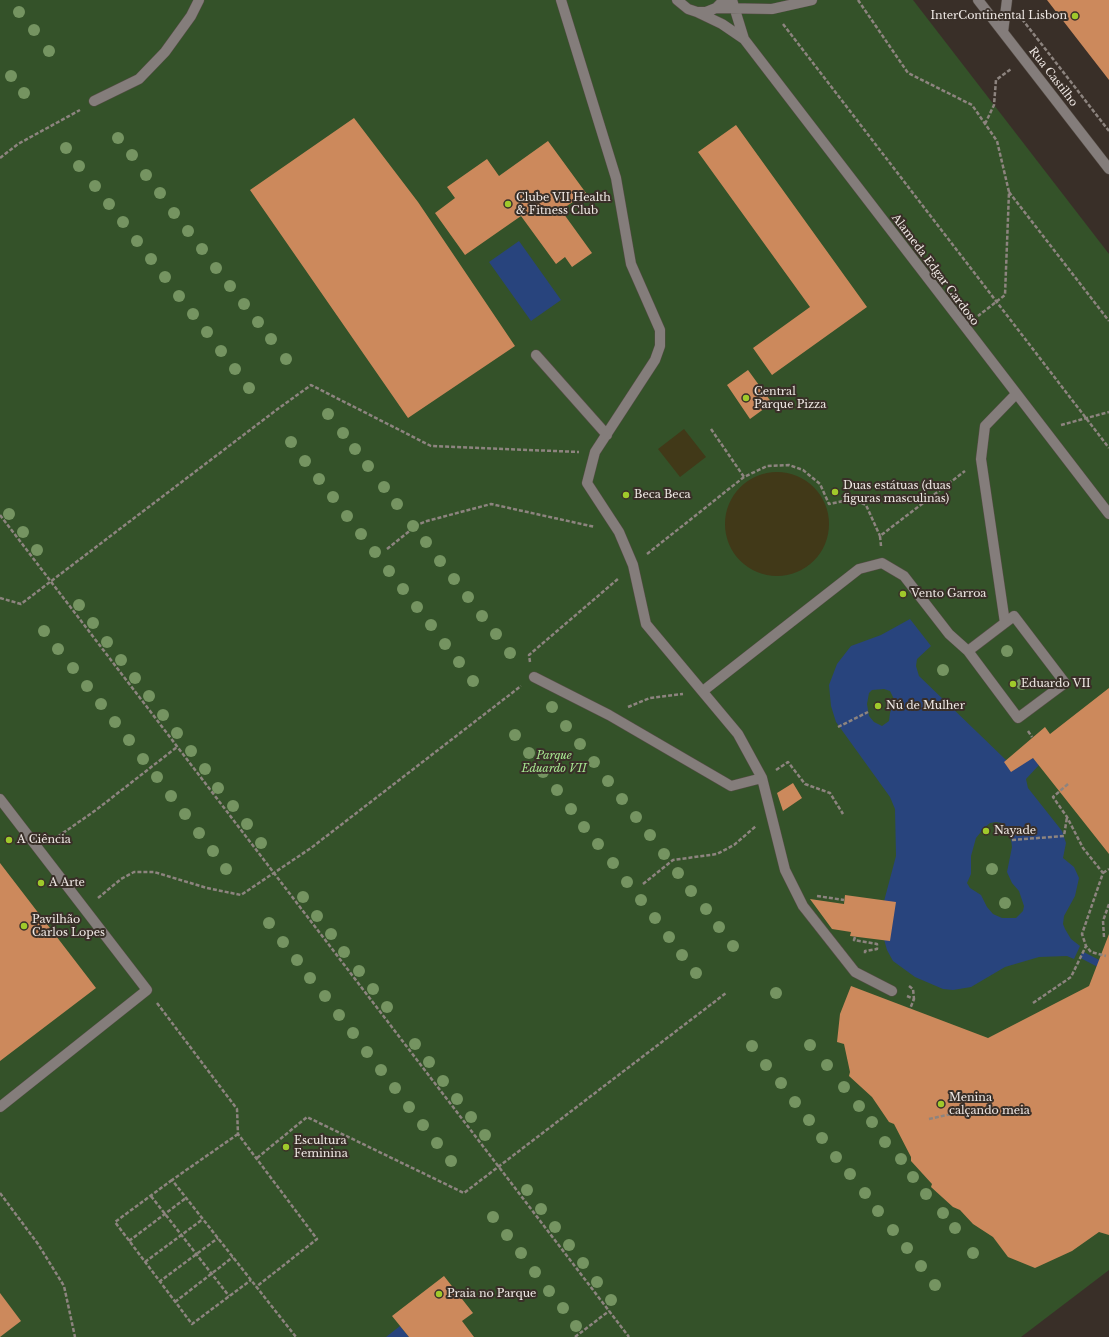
<!DOCTYPE html>
<html>
<head>
<meta charset="utf-8">
<style>
  body { margin:0 }
  canvas { display:block; background:#392f28 }
</style>
</head>
<body>
<canvas width="1109" height="1337"></canvas>
<script>
const ctx = document.querySelector('canvas').getContext('2d');
ctx.lineJoin = 'round';
function fill(path, color) { ctx.fillStyle = color; ctx.fill(path, 'evenodd'); }
const toPath = rows => new Path2D(rows.map(r => 'M' + r).join(''));
function stroke(path, color, width, dash) { ctx.strokeStyle = color; ctx.lineWidth = width; ctx.lineCap = dash ? 'butt' : 'round'; ctx.setLineDash(dash || []); ctx.stroke(path); }
function label(font, color, halo, rows, align = 'center') {
  ctx.font = font + ' "Libre Baskerville",serif'; ctx.lineWidth = 4; ctx.setLineDash([]); ctx.textBaseline = 'middle'; ctx.strokeStyle = halo; ctx.fillStyle = color; for (const [text, x, y, turn = 0] of rows) {
    ctx.save(); ctx.translate(x, y); ctx.rotate((+turn || 0) * Math.PI / 180); ctx.textAlign = isNaN(turn) ? turn : align; if (halo) ctx.strokeText(text, 0, 0); ctx.fillText(text, 0, 0); ctx.restore();
  }
}
fill(toPath([
  [0,0,913,0,1109,254,1109,1270,1021,1337,0,1337]
]), '#345229');
fill(toPath([
  [684,429,706,457,680,477,658,449],
  '725 524a52 52 0 1 1 104 0a52 52 0 1 1-104 0Z'
]), '#413918');
fill(toPath([
  [519,241,561,300,531,321,489,262],
  [910,619,931,646,917,659,916,666,919,676,1006,760,1033,758,1039,765,1026,779,1028,788,1062,831,1066,843,1063,858,1074,867,1079,878,1075,896,1064,916,1063,924,1065,929,1071,939,1080,946,1074,959,1067,956,1039,957,1005,967,971,987,953,990,943,989,915,977,893,961,887,950,882,932,883,905,896,856,895,809,890,797,836,722,831,706,829,685,837,664,851,646,881,635],
  [884,689,890,691,895,701,890,713,889,721,882,726,874,722,869,716,867,704,869,693,872,690],
  [996,822,1002,823,1010,832,1012,847,1007,872,1012,883,1019,891,1024,906,1023,911,1016,918,1002,918,993,914,987,907,981,895,970,888,967,883,971,874,971,856,976,838,985,827,990,823],
  [400,1326,409,1337,386,1337]
]), '#28447d');
stroke(toPath([
  [1084,956,1109,969]
]), '#28447d', 7);
fill(toPath([
  [1047,0,1109,0,1109,80,1071,31],
  [354,118,418,202,515,346,408,418,250,190],
  [736,125,867,307,772,375,753,348,810,307,698,152],
  [548,141,586,193,561,210,592,253,572,267,565,257,556,264,521,216,465,255,435,213,455,198,447,187,487,159,499,176],
  [748,370,772,403,750,419,727,385],
  [1109,688,1109,854,1033,758,1011,772,1004,762,1045,727,1050,734],
  [793,783,802,798,783,811,777,793],
  [0,863,96,988,0,1061],
  [845,895,896,902,890,941,850,936,851,932,832,929,810,899,844,904],
  [1109,934,1109,1235,1099,1232,1072,1251,1035,1268,1008,1257,993,1237,973,1224,960,1210,953,1207,931,1187,932,1184,911,1161,911,1157,894,1124,889,1122,872,1097,849,1076,850,1072,844,1044,837,1042,840,1014,851,986,988,1038,1089,986],
  [444,1276,473,1313,462,1321,474,1337,409,1337,392,1316],
  [0,1293,21,1321,0,1337]
]), '#cc895c');
const minor = toPath([
  [561,0,616,178,631,264,660,330,660,346,655,360,595,452,587,483,619,532,633,565,646,624,738,734,762,778,785,870,803,906,855,972,892,991],
  [677,0,688,9,697,12,706,12,716,8,724,0],
  [732,0,744,39],
  [978,0,1109,169],
  [716,8,772,9,812,0],
  [697,12,722,24,744,39,1109,514],
  [1003,32,1007,0],
  [94,101,139,79,165,52,191,16,199,0],
  [536,355,607,435],
  [1014,616,1065,683,1018,718,968,651,1014,616],
  [1005,623,981,459,985,426,1016,394],
  [534,677,609,715,731,786,762,778],
  [703,691,859,569,882,563,904,576,949,634,968,651],
  [0,799,147,990,0,1107]
]);
stroke(minor, '#564d46', 11);
stroke(toPath([
  [858,0,908,73,972,105,997,141,1009,192,1005,295,978,316],
  [1022,19,1109,131],
  [783,24,1109,448],
  [985,124,994,105,996,80,1011,69],
  [0,158,18,144,80,110],
  [1009,192,1109,321],
  [1061,425,1109,412],
  [711,429,744,477],
  [0,515,629,1337],
  [881,546,880,536,965,471],
  [387,549,417,525,427,521,491,504,595,527],
  [647,554,744,477,767,466,789,465,803,470,820,484,829,504,853,499,866,505,880,536],
  [0,598,21,604,279,408,311,385,431,446,579,452],
  [530,662,529,655,619,578],
  [628,707,650,698,683,694],
  [838,727,868,712],
  [1028,731,1032,737],
  [776,770,788,762,805,784,830,793,843,814],
  [1068,784,1053,797,1067,817,1083,848,1103,873,1082,934,1086,946,1091,952,1106,956],
  [53,840,96,810,177,747],
  [1012,840,1064,836,1067,817],
  [1103,873,1109,869],
  [643,884,673,860,717,854,734,845,756,826],
  [817,896,844,900],
  [98,898,121,879,134,872,154,872,207,888,241,895,311,848,521,686],
  [855,937,854,940,877,944,877,949,865,951,865,955],
  [1104,937,1103,921,1109,904],
  [909,986,913,989,914,999],
  [907,996,914,999,910,1009],
  [157,1003,237,1109,238,1134,317,1239,256,1287],
  [1033,1003,1071,977,1086,946],
  [929,1119,956,1113],
  [238,1134,172,1180,296,1337],
  [257,1158,307,1117,464,1193,726,993],
  [172,1180,115,1222,192,1324,251,1280],
  [0,1193,38,1244,64,1286,75,1337],
  [151,1196,229,1296],
  [129,1241,186,1198],
  [145,1262,203,1219],
  [159,1282,218,1238],
  [175,1302,233,1257],
  [575,1337,609,1311]
]), '#8d847f', 2.5, [4, 2]);
stroke(minor, '#847d7b', 10);
ctx.fillStyle = '#759461';
for (const [x, y] of [
  [19,12],
  [34,30],
  [49,51],
  [11,76],
  [24,93],
  [118,138],
  [66,148],
  [132,155],
  [79,166],
  [146,175],
  [95,186],
  [160,193],
  [109,204],
  [174,213],
  [123,222],
  [188,231],
  [137,241],
  [202,249],
  [151,259],
  [216,268],
  [165,277],
  [230,286],
  [179,296],
  [244,304],
  [193,314],
  [258,322],
  [207,332],
  [271,339],
  [221,351],
  [286,359],
  [235,369],
  [249,388],
  [328,414],
  [343,433],
  [291,442],
  [355,449],
  [305,461],
  [368,466],
  [319,479],
  [384,487],
  [333,497],
  [397,504],
  [9,514],
  [347,516],
  [413,526],
  [23,532],
  [361,534],
  [426,542],
  [37,550],
  [375,552],
  [440,561],
  [389,571],
  [454,579],
  [403,589],
  [468,597],
  [79,605],
  [417,607],
  [482,616],
  [93,623],
  [431,625],
  [44,631],
  [496,634],
  [107,642],
  [445,644],
  [58,649],
  [1007,651],
  [510,653],
  [121,660],
  [459,662],
  [73,668],
  [943,670],
  [135,678],
  [473,681],
  [1022,684],
  [87,686],
  [149,696],
  [101,704],
  [552,707],
  [163,715],
  [115,722],
  [566,726],
  [177,733],
  [515,735],
  [129,740],
  [580,744],
  [191,751],
  [529,753],
  [143,759],
  [594,762],
  [205,769],
  [543,772],
  [157,777],
  [608,781],
  [218,788],
  [557,790],
  [171,796],
  [622,799],
  [233,806],
  [571,809],
  [185,814],
  [636,817],
  [247,824],
  [584,827],
  [199,833],
  [650,835],
  [261,843],
  [598,844],
  [213,851],
  [664,854],
  [613,863],
  [226,869],
  [992,869],
  [678,873],
  [627,882],
  [691,891],
  [303,897],
  [641,900],
  [1005,903],
  [706,909],
  [317,916],
  [655,918],
  [269,923],
  [719,927],
  [331,934],
  [669,937],
  [283,942],
  [733,946],
  [344,952],
  [682,955],
  [297,960],
  [359,971],
  [696,973],
  [310,978],
  [373,989],
  [776,993],
  [325,996],
  [387,1007],
  [339,1015],
  [353,1033],
  [415,1044],
  [810,1045],
  [752,1046],
  [367,1052],
  [429,1062],
  [766,1065],
  [827,1065],
  [381,1070],
  [443,1081],
  [781,1083],
  [844,1087],
  [395,1088],
  [457,1099],
  [795,1102],
  [859,1106],
  [409,1107],
  [471,1117],
  [809,1120],
  [872,1122],
  [423,1125],
  [485,1135],
  [822,1138],
  [885,1142],
  [437,1143],
  [836,1157],
  [901,1159],
  [451,1161],
  [850,1174],
  [913,1177],
  [527,1190],
  [865,1193],
  [926,1194],
  [541,1209],
  [878,1211],
  [943,1213],
  [493,1217],
  [555,1227],
  [955,1228],
  [893,1230],
  [507,1235],
  [569,1245],
  [907,1248],
  [521,1253],
  [973,1253],
  [583,1263],
  [921,1266],
  [535,1272],
  [597,1282],
  [935,1285],
  [549,1291],
  [611,1300],
  [563,1308],
  [576,1326]
]) { ctx.beginPath(); ctx.arc(x, y, 6, 0, 2 * Math.PI); ctx.fill(); }
for (const [x, y, r, color] of [
  [1075,16,4,"#a0c92b"],
  [508,204,4,"#a0c92b"],
  [746,398,4,"#a0c92b"],
  [835,492,4,"#a0c92b"],
  [626,495,4,"#a0c92b"],
  [903,594,4,"#a0c92b"],
  [1013,684,4,"#a0c92b"],
  [878,706,4,"#a0c92b"],
  [986,831,4,"#a0c92b"],
  [9,840,4,"#a0c92b"],
  [41,883,4,"#a0c92b"],
  [24,926,4,"#a0c92b"],
  [941,1104,4,"#a0c92b"],
  [286,1147,4,"#a0c92b"],
  [439,1294,4,"#a0c92b"]
]) { const dot = new Path2D(); dot.arc(x, y, r, 0, 2 * Math.PI); ctx.fillStyle = color; ctx.fill(dot); stroke(dot, '#392f28', 1.5); }
label('11px', '#efe8e4', '#392f28', [
  ["InterContinental Lisbon",1067,16,"right"],
  ["Clube VII Health",516,198],
  ["& Fitness Club",516,211],
  ["Central",754,392],
  ["Parque Pizza",754,405],
  ["Duas estátuas (duas",843,486],
  ["figuras masculinas)",843,499],
  ["Beca Beca",634,495],
  ["Vento Garroa",911,594],
  ["Eduardo VII",1021,684],
  ["Nú de Mulher",886,706],
  ["Nayade",994,831],
  ["A Ciência",17,840],
  ["A Arte",49,883],
  ["Pavilhão",32,920],
  ["Carlos Lopes",32,933],
  ["Menina",949,1098],
  ["calçando meia",949,1111],
  ["Escultura",294,1141],
  ["Feminina",294,1154],
  ["Praia no Parque",447,1294]
], 'left');
label('11px', '#efe8e4', '#392f28', [
  ["Rua Castilho",1053,77,52],
  ["Alameda Edgar Cardoso",935,270,53]
]);
label('italic 11px', '#a6e690', '#392f28', [
  ["Parque",554,756],
  ["Eduardo VII",554,769]
]);
</script>
</body>
</html>
